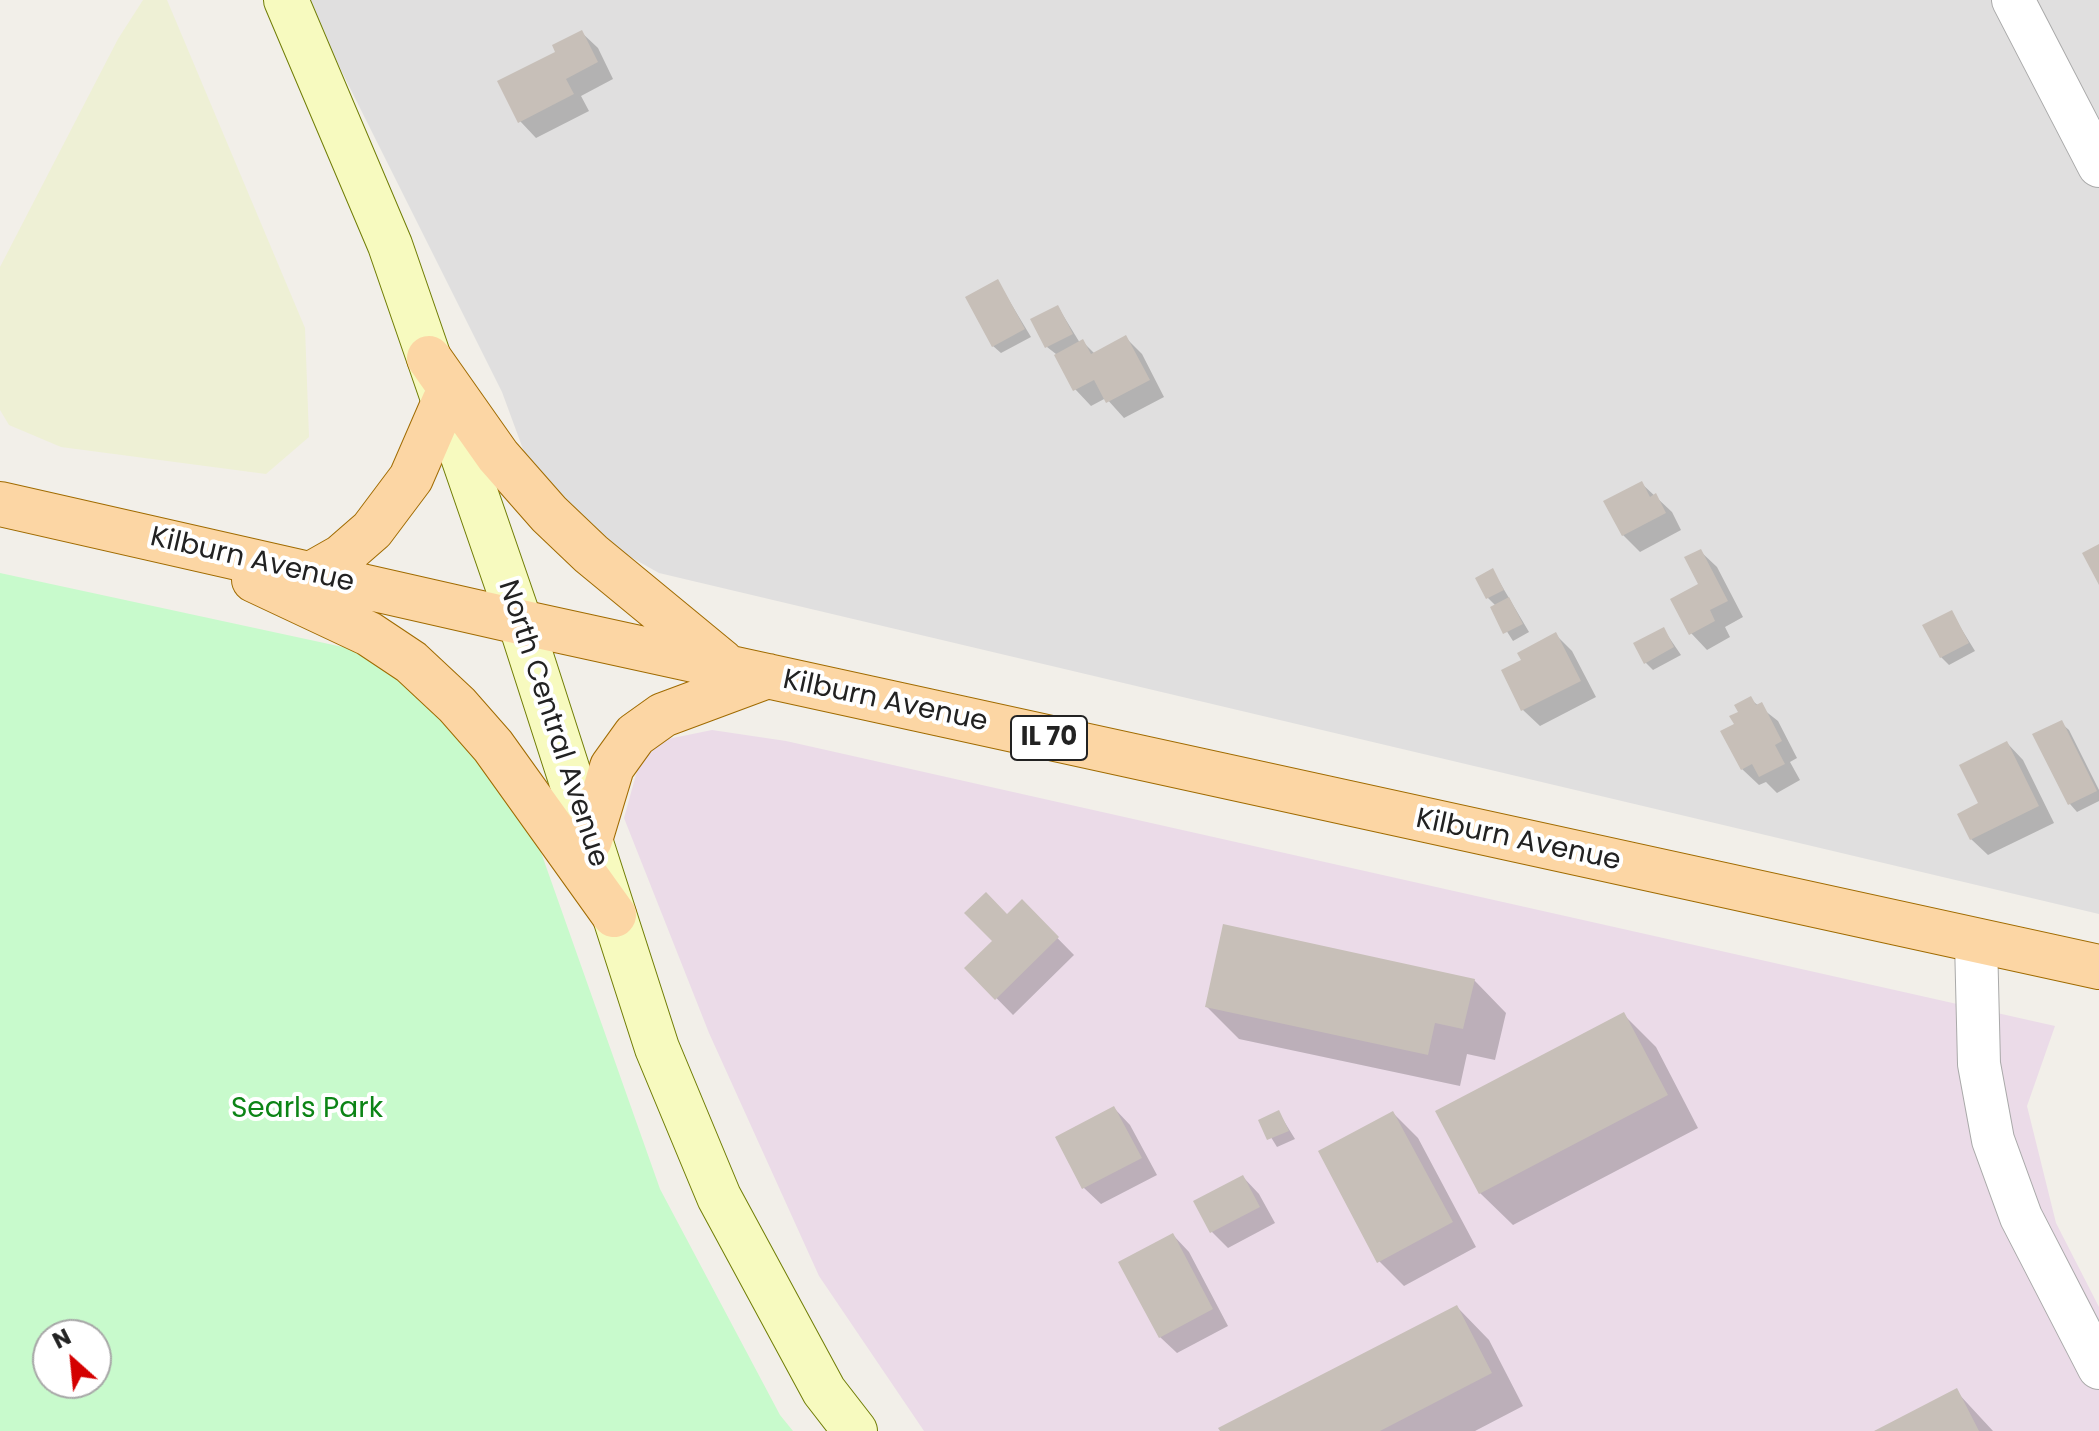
<!DOCTYPE html>
<html>
<head>
<meta charset="utf-8">
<style>
  body { margin:0 }
  #map { position:relative; width:2099px; height:1431px; overflow:hidden; background:#f2efe9; font-family:Poppins,sans-serif }
  canvas { display:block }
  .north { position:absolute; left:32px; top:1319px; width:80px; height:80px; box-sizing:border-box; background:#fff; border:2px solid #a7a7a7; border-radius:50%; rotate:333deg; font-size:22px; font-weight:700; line-height:32px; text-align:center; color:#222 }
  .north::after { content:''; display:block; margin:auto; width:28px; height:36px; background:#d40000; clip-path:polygon(50% 0,100% 100%,50% 72%,0 100%) }
</style>
</head>
<body>
<div id="map">
<canvas width="2099" height="1431"></canvas>
<div class="north">N</div>
</div>
<script>
const ctx = document.querySelector('canvas').getContext('2d');
ctx.lineJoin = 'round';
function fill(path, color) { ctx.fillStyle = color; ctx.fill(path, 'evenodd'); }
const toPath = rows => new Path2D(rows.map(r => 'M' + r).join(''));
function stroke(path, color, width, dash) { ctx.strokeStyle = color; ctx.lineWidth = width; ctx.lineCap = dash ? 'butt' : 'round'; ctx.setLineDash(dash || []); ctx.stroke(path); }
function label(font, color, halo, rows, align = 'center') {
  ctx.font = font + ' Poppins,sans-serif'; ctx.lineWidth = 8; ctx.setLineDash([]); ctx.textBaseline = 'middle'; ctx.strokeStyle = halo; ctx.fillStyle = color; for (const [text, x, y, turn = 0] of rows) {
    ctx.save(); ctx.translate(x, y); ctx.rotate((+turn || 0) * Math.PI / 180); ctx.textAlign = isNaN(turn) ? turn : align; if (halo) ctx.strokeText(text, 0, 0); ctx.fillText(text, 0, 0); ctx.restore();
  }
}
fill(toPath([
  [306,0,2099,0,2099,914,659,573,545,509,502,392]
]), '#e0dfdf');
fill(toPath([
  [712,730,786,741,2055,1026,2027,1106,2056,1223,2099,1307,2099,1431,924,1431,819,1276,709,1033,624,818,640,760,668,739]
]), '#ebdbe8');
fill(toPath([
  [143,0,167,0,305,328,309,437,266,474,61,447,9,425,0,410,0,267,118,39]
]), '#eef0d5');
fill(toPath([
  [0,573,366,652,458,712,531,824,660,1189,780,1415,793,1431,0,1431],
  [48,1335,96,1335,96,1383,48,1383]
]), '#c8facc');
fill(toPath([
  [581,32,598,48,613,79,581,96,589,111,536,138,520,121],
  [998,282,1031,337,1001,353,993,346],
  [1058,307,1080,343,1083,342,1095,354,1126,338,1142,354,1164,397,1124,418,1106,398,1091,406,1075,389,1056,354,1047,347],
  [1641,483,1672,512,1681,530,1640,552,1623,535],
  [1700,551,1717,567,1743,617,1725,627,1730,637,1707,650,1691,633,1700,585],
  [1493,571,1529,632,1513,641,1492,608,1496,606,1488,598],
  [1951,612,1975,651,1949,665,1941,657],
  [1664,630,1681,655,1653,670,1645,662],
  [1556,635,1572,651,1596,697,1540,726,1523,710,1523,661],
  [1750,699,1778,721,1797,758,1790,762,1800,780,1777,793,1766,782,1759,785,1742,769,1736,725],
  [2061,723,2069,730,2099,790,2099,801,2077,812,2070,804],
  [2007,743,2023,760,2054,823,1988,855,1971,839,1980,804],
  [1022,902,1074,955,1013,1015,967,968,995,942,1007,916],
  [1474,980,1506,1013,1495,1060,1467,1054,1460,1086,1239,1039,1207,1007],
  [1624,1015,1656,1047,1698,1128,1513,1225,1480,1193],
  [1114,1108,1130,1125,1157,1175,1101,1204,1084,1188,1058,1137],
  [1279,1113,1295,1139,1277,1147,1261,1121],
  [1393,1113,1418,1138,1476,1247,1404,1286,1379,1261],
  [1243,1177,1259,1194,1275,1223,1228,1248,1212,1232,1196,1202],
  [1173,1235,1189,1252,1228,1326,1177,1353,1160,1337],
  [1457,1307,1489,1340,1523,1406,1475,1431,1222,1431],
  [1956,1391,1993,1431,1878,1431]
]), '#0003');
fill(toPath([
  [582,30,598,62,566,79,574,94,518,123,497,81,555,52,552,45],
  [998,279,1025,329,992,347,965,297],
  [1058,305,1073,334,1045,348,1030,319],
  [1126,335,1150,380,1106,403,1094,380,1073,391,1054,355,1083,339,1091,354],
  [1642,481,1650,497,1656,493,1666,513,1622,536,1603,501],
  [2099,544,2099,585,2082,553],
  [1701,549,1728,601,1710,610,1715,621,1689,635,1670,599,1698,584,1684,557],
  [1493,568,1504,590,1486,599,1475,578],
  [1509,597,1523,624,1503,634,1490,607],
  [1952,610,1969,643,1940,658,1922,625],
  [1664,627,1674,647,1644,664,1633,643],
  [1556,632,1581,681,1521,711,1501,670,1521,660,1517,653],
  [1751,696,1756,705,1762,702,1782,741,1775,745,1785,764,1759,777,1752,764,1741,770,1720,731,1734,724,1729,716,1738,712,1734,705],
  [2062,720,2097,791,2068,805,2032,734],
  [2007,741,2039,806,1970,840,1957,814,1978,803,1959,765],
  [986,892,1007,914,1022,899,1059,937,995,1000,964,968,992,941,964,913],
  [1223,924,1475,979,1463,1029,1435,1023,1428,1055,1205,1007],
  [1624,1012,1668,1095,1479,1194,1435,1111],
  [1114,1106,1142,1158,1082,1189,1055,1137],
  [1279,1110,1289,1131,1267,1140,1258,1120],
  [1393,1111,1453,1222,1377,1263,1318,1151],
  [1243,1175,1260,1207,1210,1233,1193,1201],
  [1173,1233,1213,1309,1159,1338,1118,1262],
  [1457,1305,1492,1373,1380,1431,1220,1431,1218,1428],
  [1957,1388,1979,1431,1874,1431]
]), '#c7bfb8');
const minor = toPath([
  [2013,0,2099,166],
  [1976,941,1979,1064,1993,1140,2021,1217,2099,1368]
]);
const secondary = toPath([
  [286,0,390,245,520,622,657,1048,719,1197,824,1391,855,1431]
]);
const primary = toPath([
  [429,358,498,456,549,514,591,554,722,662],
  [0,504,520,622,2099,967],
  [311,574,341,557,372,530,411,478,444,402],
  [254,580,369,634,411,662,457,705,493,746,614,915],
  [590,840,612,767,635,735,663,715,768,676]
]);
stroke(minor, '#a9a9a9', 44);
stroke(secondary, '#707d05', 46);
stroke(primary, '#a06b00', 46);
stroke(minor, '#fff', 42);
stroke(secondary, '#f7fabf', 44);
stroke(primary, '#fcd6a4', 44);
for (const [x, y, w] of [
  [1049,738,76]
]) { const box = new Path2D(); box.roundRect(x - w / 2, y - 22, w, 44, 6); ctx.fillStyle = '#fff'; ctx.fill(box); stroke(box, '#222', 2); }
label('bold 26px', '#222', null, [
  ["IL 70",1049,738]
]);
label('28px', '#222', '#fff', [
  ["Kilburn Avenue",252,561,13],
  ["Kilburn Avenue",885,702,12],
  ["North Central Avenue",552,724,72],
  ["Kilburn Avenue",1518,841,12]
]);
label('28px', '#0c8416', '#fff', [
  ["Searls Park",307,1110]
]);
</script>
</body>
</html>
